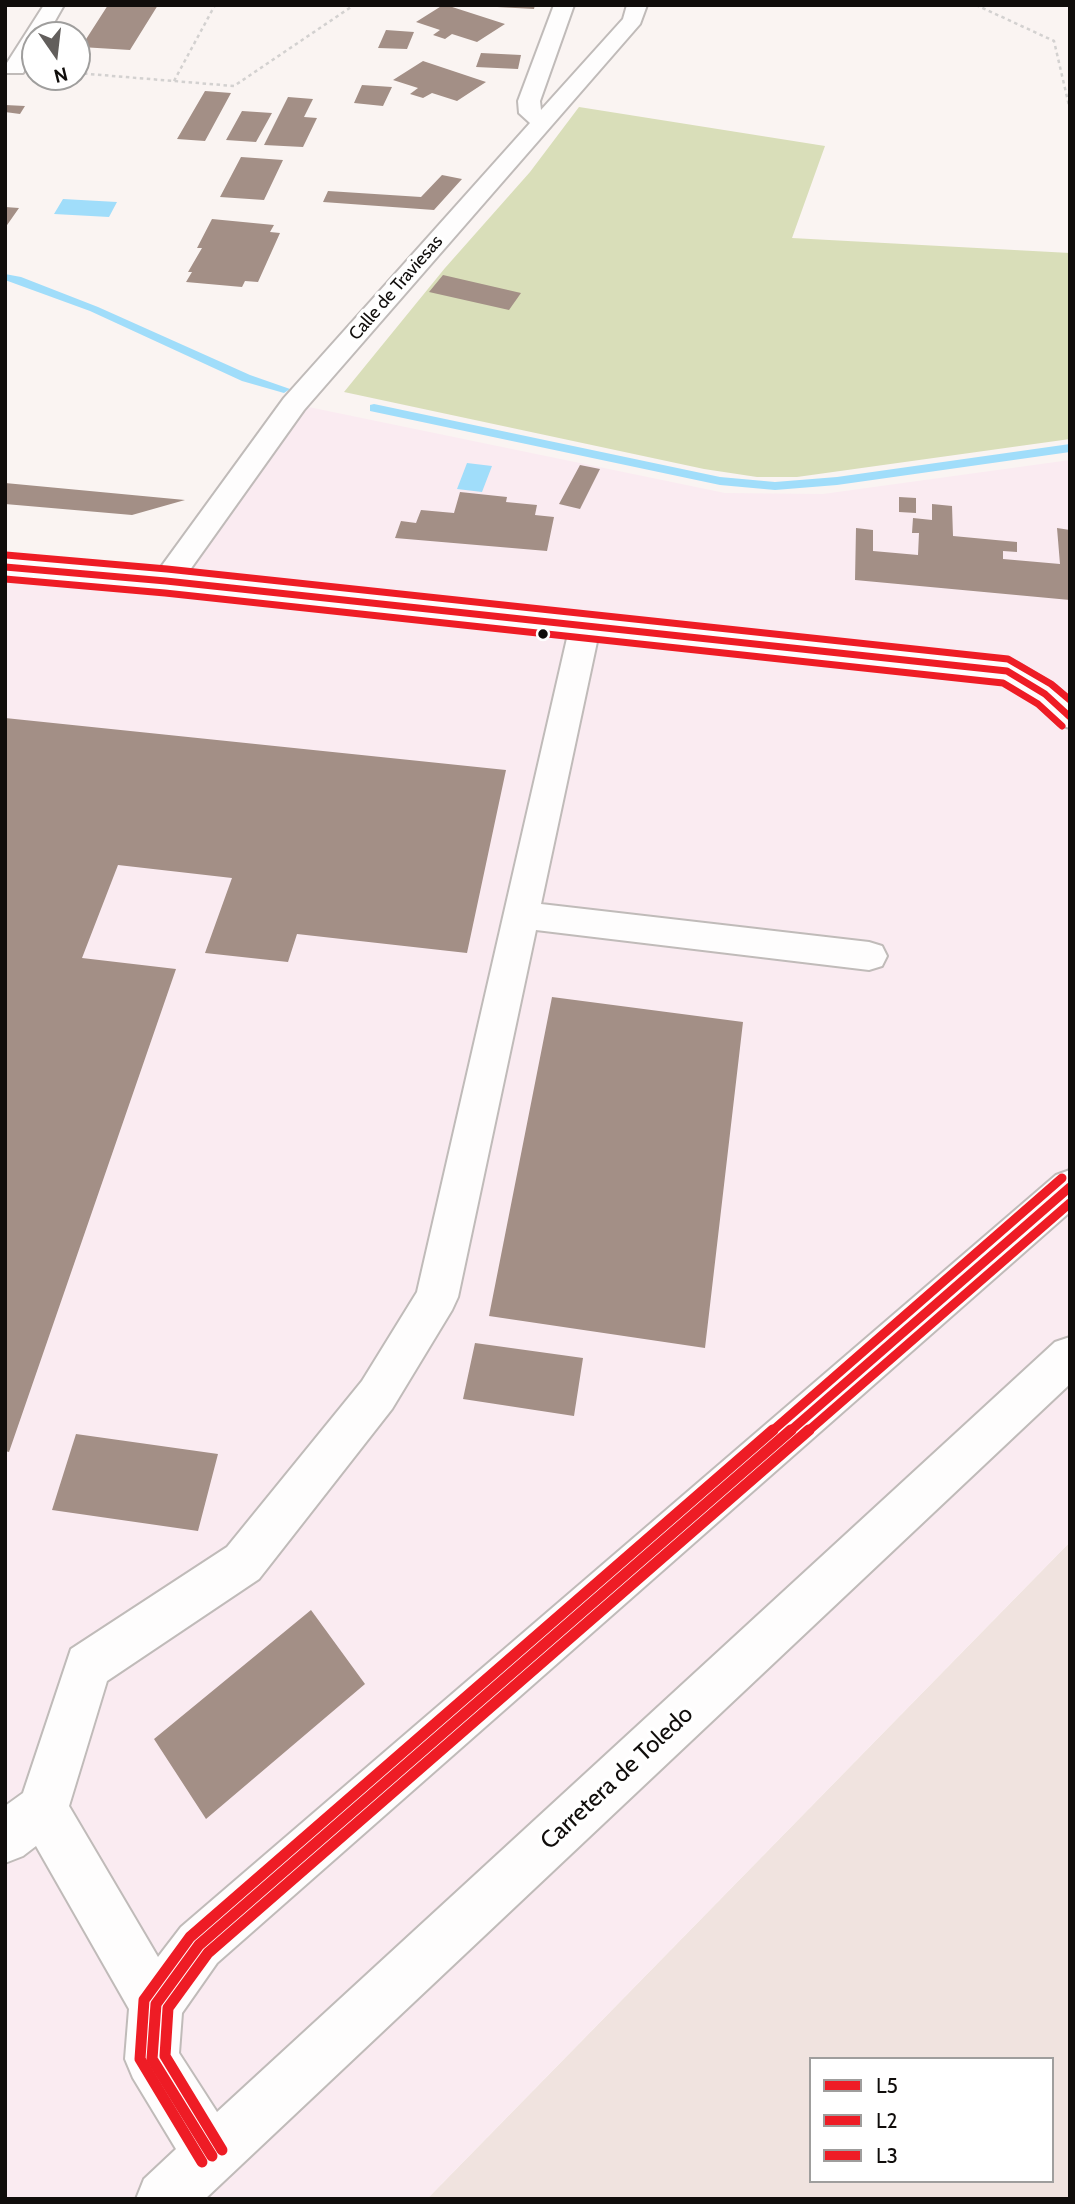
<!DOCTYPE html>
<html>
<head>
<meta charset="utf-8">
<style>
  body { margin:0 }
  #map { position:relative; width:1075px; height:2204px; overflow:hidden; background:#faf4f2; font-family:Cabin,sans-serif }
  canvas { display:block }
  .frame { position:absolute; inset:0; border:7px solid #100d0b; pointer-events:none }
  .legend { position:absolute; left:809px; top:2057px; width:245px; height:126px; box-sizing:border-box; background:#fff; border:2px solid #9f9e9d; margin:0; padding:9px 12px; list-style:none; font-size:21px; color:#100d0b }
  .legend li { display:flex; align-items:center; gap:14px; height:35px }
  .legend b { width:35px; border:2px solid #9f9e9d }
  .north { position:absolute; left:21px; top:21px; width:70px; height:70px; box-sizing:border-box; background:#fff; border:2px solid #9f9e9d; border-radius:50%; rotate:166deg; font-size:19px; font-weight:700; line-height:28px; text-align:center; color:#100d0b }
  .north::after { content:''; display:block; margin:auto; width:24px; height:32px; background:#625e5c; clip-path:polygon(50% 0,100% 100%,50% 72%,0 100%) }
</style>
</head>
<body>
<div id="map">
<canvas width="1075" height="2204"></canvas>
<div class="frame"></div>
<ul class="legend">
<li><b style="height:9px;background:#ee1c25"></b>L5</li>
<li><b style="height:9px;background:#ee1c25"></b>L2</li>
<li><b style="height:9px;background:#ee1c25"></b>L3</li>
</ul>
<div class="north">N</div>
</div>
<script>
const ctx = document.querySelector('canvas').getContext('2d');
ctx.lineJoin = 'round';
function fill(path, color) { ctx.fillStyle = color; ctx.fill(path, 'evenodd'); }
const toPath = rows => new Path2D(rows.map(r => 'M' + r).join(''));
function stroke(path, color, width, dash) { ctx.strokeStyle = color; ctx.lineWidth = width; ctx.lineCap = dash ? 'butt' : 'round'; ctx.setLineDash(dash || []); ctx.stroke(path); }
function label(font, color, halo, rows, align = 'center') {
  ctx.font = font + ' Cabin,sans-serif'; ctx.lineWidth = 7; ctx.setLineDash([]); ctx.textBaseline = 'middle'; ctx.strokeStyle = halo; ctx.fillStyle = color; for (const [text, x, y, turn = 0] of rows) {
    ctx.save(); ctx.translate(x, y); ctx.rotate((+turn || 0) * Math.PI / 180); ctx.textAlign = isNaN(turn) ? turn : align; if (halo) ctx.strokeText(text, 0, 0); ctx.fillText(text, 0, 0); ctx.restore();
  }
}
fill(toPath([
  [1070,1542,1070,2199,427,2199],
  [811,2059,1052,2059,1052,2181,811,2181]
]), '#f0e3df');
fill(toPath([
  [294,404,725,493,823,494,1070,460,1070,1542,427,2199,5,2199,5,567,166,581]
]), '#faebf1');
fill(toPath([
  [579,107,825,146,792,238,1070,253,1070,439,797,477,757,477,704,469,344,392,445,268,530,172]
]), '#d9deb9');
fill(toPath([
  [63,199,117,202,109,217,54,214],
  [467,463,492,466,482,492,457,489]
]), '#a0ddfa');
fill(toPath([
  [5,274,21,277,98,307,250,375,290,389,284,393,242,381,90,311,5,280,5,274],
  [374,404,720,477,775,482,837,477,1070,444,1070,452,837,485,775,490,720,485,370,411,370,405,374,404]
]), '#a0ddfa');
fill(toPath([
  [108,5,158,5,130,50,81,47],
  [443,5,446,5,505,24,477,42,452,34,445,39,433,35,440,30,416,22],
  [498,5,535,5,534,9,497,7],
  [386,30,414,32,407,49,378,48],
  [481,53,521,55,518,69,476,67],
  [423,61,486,82,457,101,432,93,423,98,410,94,418,88,393,80],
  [362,85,392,87,383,106,354,103],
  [205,91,231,93,205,141,177,139],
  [288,97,313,99,304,117,317,118,303,147,264,145],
  [5,105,25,106,20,114,5,112],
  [242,111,272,113,256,142,226,140],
  [241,157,283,160,264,200,220,197],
  [442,175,462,179,434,210,323,202,328,191,421,197],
  [5,207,19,208,5,228],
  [212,219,274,225,270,232,280,233,258,282,245,281,242,287,186,282,192,272,188,272,202,248,197,248],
  [443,275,521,293,509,310,429,292],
  [580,465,600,469,580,509,559,504],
  [5,483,185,500,132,515,5,504],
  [460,492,507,497,506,502,537,505,535,515,554,517,547,551,395,538,401,521,416,523,421,510,454,513],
  [899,497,916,498,916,513,899,512],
  [932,504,952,506,953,536,1017,542,1017,552,1003,551,1003,559,1060,564,1057,528,1070,530,1070,600,855,580,856,528,873,530,873,551,918,555,919,533,912,533,913,518,932,520],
  [5,718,506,770,467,953,297,934,288,962,205,953,232,878,118,865,82,958,176,969,9,1452,5,1451],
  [552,997,743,1022,705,1348,489,1316],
  [475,1343,583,1358,574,1416,463,1399],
  [76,1434,218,1454,198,1531,52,1510],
  [311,1610,365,1684,206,1819,154,1739]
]), '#a38f86');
const minor = toPath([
  [44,5,64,5,47,35,35,35,35,53,23,73,7,73,5,66,44,5],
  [554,5,574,5,540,101,541,110,623,19,627,5,647,5,640,24,304,410,187,574,1007,660,1018,663,1056,686,1070,699,1070,728,1059,725,1034,702,1000,681,598,637,541,904,869,942,882,946,887,956,882,966,869,970,536,930,458,1297,452,1310,392,1409,259,1579,107,1681,69,1806,158,1957,181,1927,1056,1175,1070,1170,1070,1212,217,1963,182,2013,179,2053,217,2112,1055,1342,1070,1337,1070,1384,205,2199,136,2199,144,2179,176,2149,133,2078,125,2059,129,2009,36,1846,23,1856,5,1863,5,1806,23,1793,71,1649,227,1547,362,1381,417,1292,568,634,166,591,5,577,5,557,158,571,284,398,530,123,519,113,518,101,554,5]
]);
stroke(minor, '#c0bbb9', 4);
stroke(toPath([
  [976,5,1054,41,1070,110],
  [77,73,234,86,354,5],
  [174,81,215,5]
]), '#d3d1d0', 2.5, [3.5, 3.5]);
fill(minor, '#fefdfd');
stroke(toPath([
  [5,567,166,581,1007,671,1045,694,1070,717]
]), '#ee1c25', 7);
stroke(toPath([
  [789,1432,1070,1187]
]), '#ee1c25', 9);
stroke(toPath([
  [212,2156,152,2059,156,2004,199,1945,791,1430]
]), '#ee1c25', 11);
stroke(toPath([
  [5,579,165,593,1003,683,1038,704,1062,726]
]), '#ee1c25', 7);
stroke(toPath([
  [807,1432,1070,1203]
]), '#ee1c25', 9);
stroke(toPath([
  [222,2150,165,2056,168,2008,208,1953,809,1430]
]), '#ee1c25', 11);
stroke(toPath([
  [6,555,167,569,1008,659,1051,684,1070,700]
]), '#ee1c25', 7);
stroke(toPath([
  [771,1432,1062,1178]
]), '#ee1c25', 9);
stroke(toPath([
  [202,2162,140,2059,144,2000,190,1937,773,1430]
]), '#ee1c25', 11);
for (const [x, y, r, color] of [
  [543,634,6,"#100d0b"]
]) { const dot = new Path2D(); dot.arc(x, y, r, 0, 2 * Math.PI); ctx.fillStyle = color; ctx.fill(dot); stroke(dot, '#fff', 2.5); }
label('18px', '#100d0b', '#fff', [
  ["Calle de Traviesas",396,288,-49]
]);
label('24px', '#100d0b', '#fff', [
  ["Carretera de Toledo",617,1778,-43]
]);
</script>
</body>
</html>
